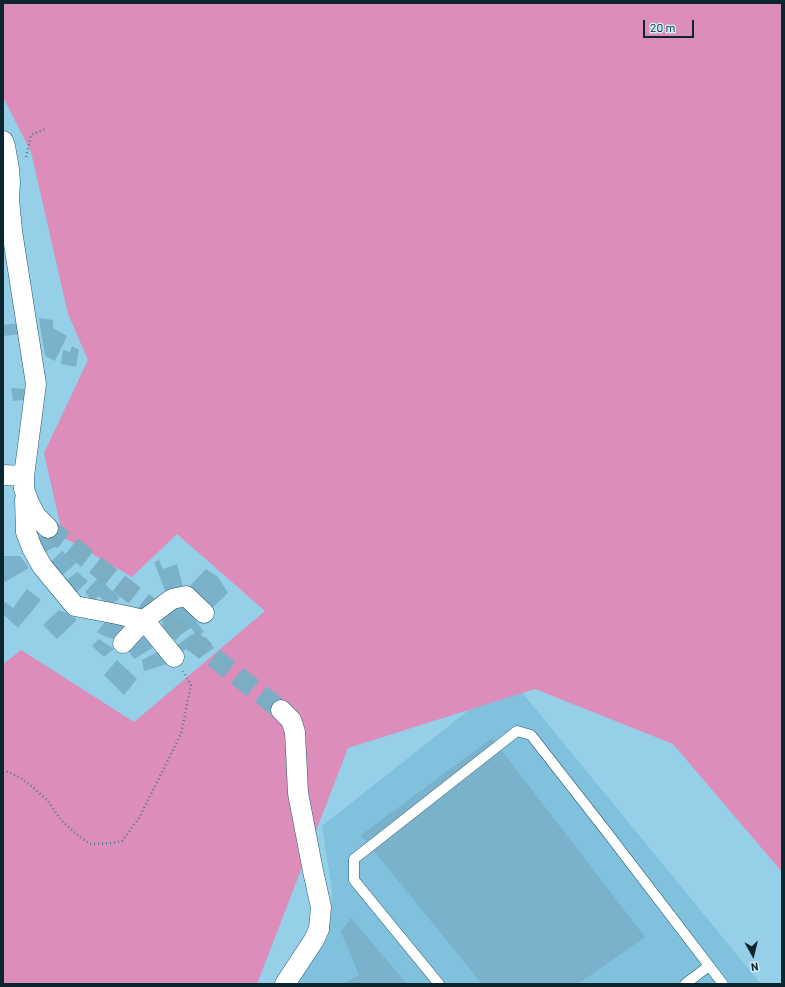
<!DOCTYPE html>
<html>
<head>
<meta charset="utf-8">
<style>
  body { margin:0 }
  #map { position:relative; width:785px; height:987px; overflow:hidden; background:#96d0e8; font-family:Barlow,sans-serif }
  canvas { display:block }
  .frame { position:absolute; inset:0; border:4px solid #0d252e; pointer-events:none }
  .north { position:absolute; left:733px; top:935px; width:40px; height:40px; -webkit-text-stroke:3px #cfecf8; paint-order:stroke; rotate:172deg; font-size:11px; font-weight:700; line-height:16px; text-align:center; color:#0d252e }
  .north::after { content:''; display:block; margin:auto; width:14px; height:18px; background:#0d252e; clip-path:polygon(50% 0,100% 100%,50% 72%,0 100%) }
  .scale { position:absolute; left:643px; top:20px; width:51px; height:18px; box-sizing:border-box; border:2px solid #0d252e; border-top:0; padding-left:5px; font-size:12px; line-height:14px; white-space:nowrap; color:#0d252e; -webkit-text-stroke:3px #cfecf8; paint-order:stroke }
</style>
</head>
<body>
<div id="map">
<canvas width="785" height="987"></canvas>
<div class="frame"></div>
<div class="north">N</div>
<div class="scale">20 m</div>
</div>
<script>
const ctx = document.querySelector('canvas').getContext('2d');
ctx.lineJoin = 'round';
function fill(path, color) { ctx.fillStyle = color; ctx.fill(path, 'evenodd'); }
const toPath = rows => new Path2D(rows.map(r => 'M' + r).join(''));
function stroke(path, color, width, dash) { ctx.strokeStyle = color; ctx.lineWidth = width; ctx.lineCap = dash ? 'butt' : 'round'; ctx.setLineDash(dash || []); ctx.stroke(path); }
fill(toPath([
  [520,690,761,984,294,984,329,927,332,890,322,826,479,702]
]), '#80c1dd');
fill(toPath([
  [3,3,782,3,782,872,673,744,535,689,348,748,257,984,3,984,3,664,21,650,134,722,265,611,177,534,132,577,63,537,44,453,88,360,68,314,31,152,3,97]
]), '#dc8db9');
fill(toPath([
  [39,318,53,320,53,328,67,336,55,361,45,356],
  [18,323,20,334,3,336,3,325],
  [72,346,79,350,76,367,61,364,63,350,70,352],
  [11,388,24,389,25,400,13,401],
  [37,536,52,537,59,545,43,553],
  [62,551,76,563,58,579,47,565],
  [3,556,20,556,29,568,3,583],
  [159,560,163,569,177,564,183,587,166,593,154,562],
  [206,569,218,577,228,593,209,611,188,588],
  [77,572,88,581,75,594,63,583],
  [98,578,120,598,109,607,99,596,92,601,85,592],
  [27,589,41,600,18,628,3,614,3,605,5,602,13,608],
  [177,606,186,608,204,632,198,636,191,628,174,639,162,622,164,611],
  [59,610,69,614,77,620,57,639,43,625],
  [109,617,115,618,127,627,118,640,106,637,97,632],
  [192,634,199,641,206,637,214,648,201,657,197,651,188,651,186,649,179,653,176,646],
  [142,635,154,647,134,659,127,649],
  [99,639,114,649,104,657,92,646],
  [161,650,167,664,144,671,142,660],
  [117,660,137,679,124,695,104,675],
  [492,738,645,937,578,984,482,984,361,835],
  [351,918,407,984,342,984,359,975,341,932]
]), '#79b2ca');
stroke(toPath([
  [48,528,281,710]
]), '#7baec3', 20, [20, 10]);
const lane = toPath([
  [439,984,354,880,354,859,517,731,531,735,606,831,723,984],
  [685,984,709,966]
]);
const street = toPath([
  [3,141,5,146,9,169,10,182,9,199,12,231,36,384,24,476,24,489,29,503,36,516,48,528],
  [3,475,24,476],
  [25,499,26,532,32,548,42,566,75,606,117,614,144,620,174,657],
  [123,643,144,620,172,599,186,596,204,613],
  [281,710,291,720,295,732,298,793,313,871,321,907,319,929,314,940,285,984]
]);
stroke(lane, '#205a70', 11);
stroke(street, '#205a70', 21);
stroke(toPath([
  [26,157,31,135,45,129],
  [3,772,6,771,21,778,35,789,47,800,61,820,75,833,90,844,113,843,122,841,139,818,181,734,191,685,183,671]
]), '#507989', 2.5, [1, 3]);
stroke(lane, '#fff', 10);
stroke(street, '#fff', 20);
</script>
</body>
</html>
